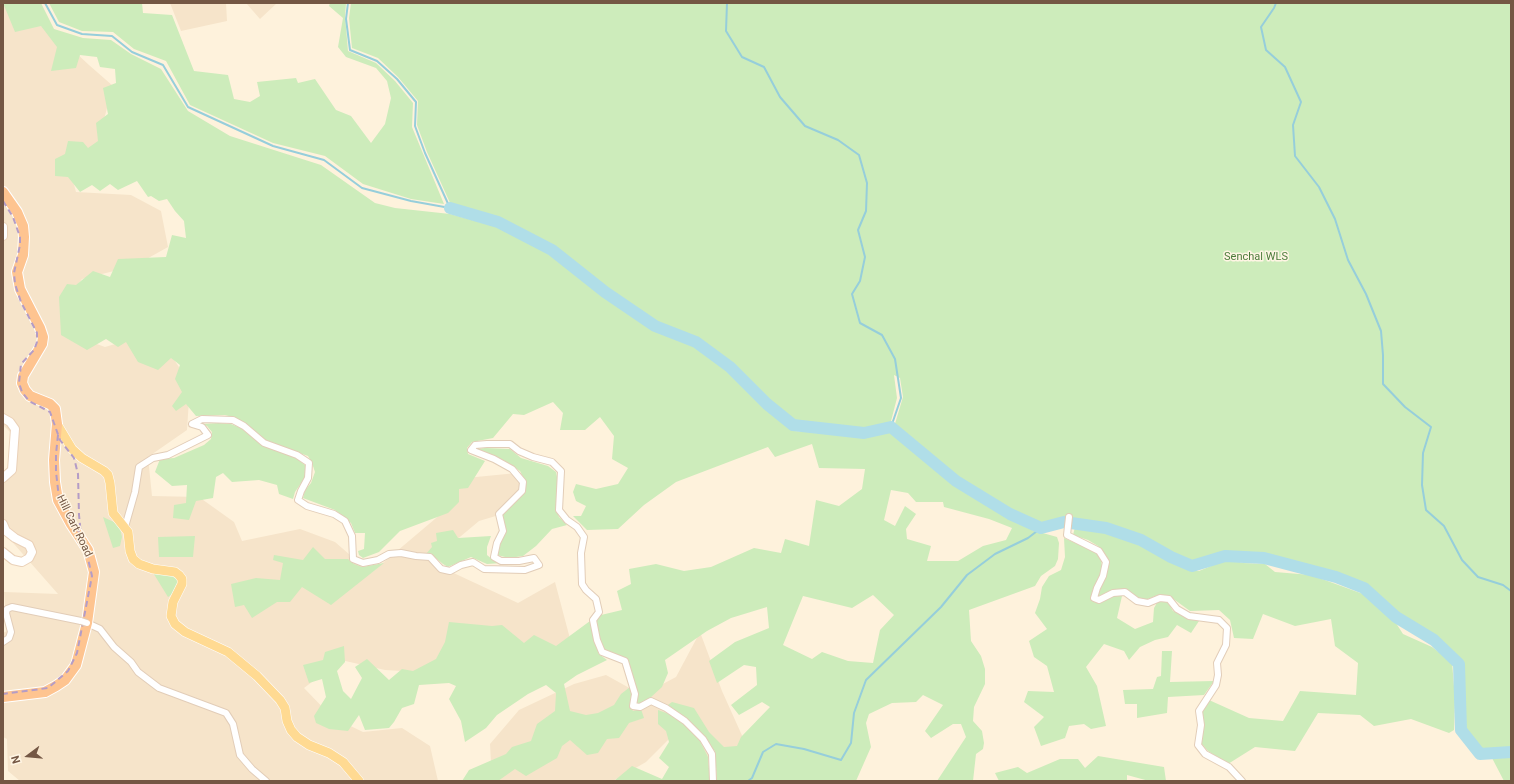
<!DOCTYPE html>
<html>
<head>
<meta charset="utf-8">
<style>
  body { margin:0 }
  #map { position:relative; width:1514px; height:784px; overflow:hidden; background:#fef2dc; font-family:Roboto,sans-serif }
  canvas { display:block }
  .frame { position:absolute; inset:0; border:4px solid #745744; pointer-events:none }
  .north { position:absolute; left:8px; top:736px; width:40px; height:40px; -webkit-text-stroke:3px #fff5e4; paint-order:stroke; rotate:254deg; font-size:11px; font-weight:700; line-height:16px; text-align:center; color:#745744 }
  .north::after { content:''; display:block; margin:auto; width:14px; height:18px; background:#745744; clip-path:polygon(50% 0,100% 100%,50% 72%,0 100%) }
</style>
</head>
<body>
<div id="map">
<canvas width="1514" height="784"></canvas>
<div class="frame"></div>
<div class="north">N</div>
</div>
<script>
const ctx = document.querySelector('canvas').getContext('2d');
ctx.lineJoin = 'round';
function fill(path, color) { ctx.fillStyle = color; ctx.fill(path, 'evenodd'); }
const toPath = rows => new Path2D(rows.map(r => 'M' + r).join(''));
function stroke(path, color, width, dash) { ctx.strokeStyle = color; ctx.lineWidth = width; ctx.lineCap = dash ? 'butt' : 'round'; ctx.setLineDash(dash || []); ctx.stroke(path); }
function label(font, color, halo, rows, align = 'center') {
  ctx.font = font + ' Roboto,sans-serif'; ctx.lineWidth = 3; ctx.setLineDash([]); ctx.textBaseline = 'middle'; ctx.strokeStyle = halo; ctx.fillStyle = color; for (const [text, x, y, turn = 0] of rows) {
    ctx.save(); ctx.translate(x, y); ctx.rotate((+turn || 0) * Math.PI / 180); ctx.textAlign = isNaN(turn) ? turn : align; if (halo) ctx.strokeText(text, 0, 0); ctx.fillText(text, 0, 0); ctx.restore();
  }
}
fill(toPath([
  [3,3,13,3,47,26,89,65,113,86,100,134,102,161,71,173,76,192,131,195,161,211,168,247,134,266,82,279,60,308,72,335,105,347,156,332,190,384,187,430,148,457,152,496,199,497,234,522,242,541,300,529,335,542,371,573,442,513,466,478,527,472,529,506,479,521,430,562,518,603,555,582,573,650,439,673,385,670,341,660,304,688,332,717,363,732,402,728,430,746,438,781,20,781,8,771,7,739,3,737,3,633,7,631,4,592,58,594,7,536,3,527,3,471,10,471,11,433,3,425],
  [170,3,226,3,227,21,181,31],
  [246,3,277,3,260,19],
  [700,632,722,691,749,751,710,760,683,725,646,762,613,781,492,781,490,744,519,710,574,684,606,675,642,695,676,677]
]), '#f6e4ca');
fill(toPath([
  [3,3,41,3,54,29,83,38,111,40,131,54,161,69,188,111,230,136,321,165,375,203,395,208,450,214,497,227,549,254,602,295,654,329,694,346,728,370,765,407,794,431,865,436,891,432,957,486,1032,530,1057,537,1059,543,1058,559,1055,566,1041,576,1035,586,969,610,971,641,981,656,985,669,985,684,974,707,973,721,982,731,984,743,983,749,976,754,973,781,937,781,966,737,961,724,953,724,931,738,925,731,943,705,923,695,916,702,892,703,869,714,866,723,871,747,856,781,717,781,715,751,686,718,668,705,672,702,694,708,709,732,724,747,737,746,741,737,770,707,762,702,739,715,731,705,757,685,756,667,744,665,717,683,709,661,735,642,769,628,767,607,731,618,707,631,665,660,668,673,662,687,650,698,640,704,635,703,626,659,603,649,599,638,596,621,601,615,622,610,617,591,631,584,629,569,656,564,684,571,711,567,754,548,781,553,785,539,809,546,816,500,839,506,862,489,865,469,819,468,812,444,775,457,768,447,676,482,644,505,618,529,587,530,573,516,581,516,586,506,576,501,573,492,576,484,596,489,618,484,628,468,612,459,614,436,600,417,585,430,560,430,563,413,553,402,524,415,513,414,493,438,472,442,467,448,468,454,485,461,468,488,459,489,459,502,448,513,400,531,379,552,363,558,359,555,358,551,364,549,365,533,355,533,351,523,335,510,303,498,305,490,311,483,315,472,312,463,308,456,265,441,245,423,236,418,225,415,196,416,186,404,176,411,172,406,182,392,175,379,180,365,171,358,158,370,138,362,126,342,118,347,106,339,87,350,61,335,59,297,67,284,76,285,93,271,110,277,118,259,166,257,172,235,186,238,184,221,175,211,167,199,159,201,151,196,148,197,137,181,118,190,110,184,100,191,92,185,80,192,68,177,55,176,55,159,65,154,68,141,83,142,88,148,98,141,96,123,108,114,103,88,116,83,115,69,100,67,97,57,80,55,76,68,51,71,57,47,41,26,15,32],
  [891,490,908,493,916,502,943,502,944,507,989,519,1012,528,1006,540,983,546,958,561,927,561,931,546,907,539,906,529,916,514,905,506,895,526,884,520],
  [873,595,894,615,880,630,873,663,848,661,822,652,812,659,783,645,803,596,852,608],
  [49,3,142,3,143,13,172,15,194,71,228,75,234,99,250,102,260,96,257,82,296,78,298,83,315,79,336,110,351,116,371,143,385,124,391,98,387,81,376,68,346,57,338,47,343,18,329,6,330,3,346,3,345,16,348,51,376,63,395,81,413,103,412,127,444,204,411,199,363,184,325,156,273,143,190,105,166,61,134,49,113,32,82,31,59,22],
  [351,3,1511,3,1511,750,1480,751,1462,728,1465,697,1463,662,1436,636,1397,615,1365,585,1335,573,1264,555,1224,553,1192,563,1142,537,1106,524,1062,519,1041,525,1010,511,957,478,894,427,903,397,900,378,894,375,897,398,890,425,864,431,793,422,768,401,731,363,699,338,656,323,608,289,554,247,498,219,451,205,427,152,417,125,418,101,398,77,378,58,352,48,349,18],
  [218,423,231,424,241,428,263,446,295,457,306,466,306,476,295,492,293,499,279,494,277,485,259,480,232,482,223,473,216,477,213,498,196,501,189,520,173,518,174,505,186,503,187,485,172,486,155,472,160,459,174,458,204,445,211,439,212,432,207,426,202,424],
  [485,448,510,449,521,458,548,466,556,472,558,482,557,510,559,517,567,525,552,529,536,546,523,556,509,558,497,555,498,548,503,537,504,526,502,516,526,482,520,471,511,465,503,460,476,449],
  [103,517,114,522,120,528,122,537,120,546,113,548],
  [1075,527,1106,531,1139,543,1189,570,1199,571,1228,559,1243,563,1265,564,1275,572,1311,575,1363,594,1394,620,1403,634,1432,647,1452,662,1455,698,1454,730,1449,733,1411,719,1374,726,1360,715,1318,713,1295,751,1255,747,1228,764,1208,751,1201,743,1203,723,1203,710,1209,700,1249,718,1283,721,1300,691,1356,695,1358,663,1335,646,1331,619,1295,626,1263,614,1253,639,1234,638,1230,620,1219,610,1190,611,1168,595,1158,595,1145,600,1136,599,1125,589,1113,590,1099,597,1099,590,1108,561,1098,546,1088,540,1073,535],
  [453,530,458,538,491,536,487,547,487,555,493,560,502,563,487,564,471,557,448,567,443,564,437,559,426,554,432,547,431,543,437,541,436,533],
  [195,536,193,557,159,557,158,537],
  [1064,538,1089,549,1097,553,1101,560,1102,566,1100,576,1093,589,1091,596,1094,602,1100,603,1115,595,1122,596,1117,618,1135,629,1153,622,1154,608,1158,601,1167,601,1173,611,1199,621,1191,633,1177,625,1168,637,1155,640,1140,647,1129,660,1124,651,1104,644,1086,667,1097,686,1106,726,1091,729,1084,724,1069,726,1065,738,1041,746,1034,727,1044,717,1024,702,1028,691,1054,692,1047,666,1034,657,1029,641,1047,629,1035,613,1040,599,1042,587,1049,576,1061,570,1065,557],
  [313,547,325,559,348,559,354,564,362,567,384,563,331,605,302,587,290,602,277,602,252,618,244,605,235,607,231,584,256,578,280,580,283,563,273,560,274,555,303,560],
  [152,571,175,575,178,581,175,592,168,597],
  [590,621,594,641,599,654,607,660,577,675,564,684,570,711,586,715,598,713,614,705,621,694,630,687,631,695,630,706,633,711,641,709,644,718,629,723,619,738,607,739,598,753,587,755,570,740,562,746,557,758,526,776,515,769,498,781,462,781,469,770,506,754,512,747,531,741,537,724,555,711,556,693,546,685,528,694,497,715,486,728,465,742,461,721,449,699,456,686,449,683,419,685,414,704,402,708,394,722,389,728,365,730,359,715,348,731,329,729,316,723,314,716,326,697,322,679,309,683,303,665,323,660,325,652,344,646,345,662,337,671,343,691,351,699,362,678,355,667,367,659,389,680,402,669,413,671,436,659,445,642,449,622,492,626,502,625,524,643,534,635,556,646],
  [1162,651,1172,651,1170,682,1214,681,1204,695,1168,697,1167,713,1137,718,1137,704,1125,704,1123,690,1153,689,1157,677,1161,676],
  [658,710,672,715,685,725,700,741,708,757,710,781,614,781,632,766,662,779,669,767,659,758,669,742,666,731,658,724],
  [1098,756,1164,767,1166,781,1149,781,1127,775,1127,781,999,781,995,773,1018,767,1027,773,1060,759,1078,759,1085,768],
  [1511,757,1511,781,1504,781,1492,758]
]), '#cdecbb');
stroke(toPath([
  [45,3,57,25,82,34,112,36,132,52,163,65,188,107,273,146,324,160,362,188,411,201,450,208],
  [348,3,346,19,350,50,377,61,397,79,416,102,415,126,425,153,450,208],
  [727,3,726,31,742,57,764,67,780,97,805,126,838,140,859,155,867,183,866,211,858,230,865,257,860,281,852,294,860,323,882,335,895,359,901,398,891,427],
  [1276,3,1274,8,1261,27,1266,50,1285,67,1301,102,1293,125,1295,156,1319,187,1335,219,1348,260,1366,294,1381,331,1383,355,1383,384,1405,407,1431,427,1423,453,1422,485,1426,510,1444,526,1462,560,1478,577,1503,585,1511,591],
  [637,781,639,781],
  [748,781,752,778,763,752,776,744,804,749,841,760,851,743,854,713,866,680,941,607,967,575,995,554,1028,538,1041,528]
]), '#96cedb', 2);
stroke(toPath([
  [450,208,498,222,552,250,605,292,655,326,696,342,730,367,767,404,793,425,864,433,891,427,956,481,1010,514,1041,528,1064,522,1106,528,1141,540,1171,557,1192,566,1225,556,1264,558,1336,577,1364,588,1396,617,1434,640,1459,664,1461,730,1480,754,1511,752]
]), '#b0dee8', 12);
const minor = toPath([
  [1069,517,1067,535,1099,551,1106,562,1103,576,1097,588,1094,598,1099,600,1113,593,1125,592,1137,601,1148,603,1160,598,1169,599,1177,609,1189,616,1219,620,1227,628,1226,645,1217,663,1218,675,1216,685,1199,711,1201,725,1198,745,1205,754,1229,767,1242,781],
  [125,527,135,492,139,467,153,458,168,455,208,435,202,427,192,424,202,419,233,420,244,426,264,443,297,455,309,463,308,478,301,491,298,500,307,506,334,514,345,521,352,536,353,559,363,563,378,560,389,554,401,553,416,556,430,557,441,569,450,571,461,565,473,562,484,569,525,570,539,565,534,558,519,561,501,561,494,557,497,543,503,531,499,514,522,491,523,482,512,469,494,459,471,450,475,445,487,444,510,444,519,451,533,457,552,462,561,471,559,510,567,520,577,527,584,537,581,553,582,584,586,590,596,599,599,612,593,620,597,640,602,652,625,661,635,694,633,706,640,707,651,701,666,708,685,721,703,739,712,754,713,781],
  [87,623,100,629,114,647,131,662,138,672,159,688,226,713,233,724,240,755,252,769,266,781],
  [3,642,9,638,11,632,6,613,7,609,12,607,81,621]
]);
const secondary = toPath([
  [3,227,3,236],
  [3,418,10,422,15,429,12,470,3,478],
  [3,524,6,531,15,538,29,545,32,552,29,558,22,562,13,560,3,552]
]);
const primary = toPath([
  [57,424,72,449,82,458,104,471,108,475,110,483,113,513,128,532,130,551,133,559,139,564,153,569,175,572,179,575,182,579,182,584,173,602,171,616,175,624,185,632,228,652,257,676,280,700,285,708,287,721,291,730,297,737,309,745,329,753,343,762,359,781]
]);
const trunk = toPath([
  [3,192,17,212,23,226,24,237,23,255,17,272,20,289,40,328,43,337,42,344,23,376,22,383,25,390,30,396,50,404,55,409,57,424,54,460,55,482,58,500,71,524,88,550,94,572,87,623,76,665,65,680,56,686,45,692,3,697]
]);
stroke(minor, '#e2cdb8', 8);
stroke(secondary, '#ead1b8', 10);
stroke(primary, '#fff', 10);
stroke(trunk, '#fff', 12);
stroke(minor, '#fff', 6);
stroke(secondary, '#fff', 8);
stroke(primary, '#ffda92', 9);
stroke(trunk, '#fec490', 10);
stroke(toPath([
  [3,201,13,217,20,237,20,245,14,273,15,284,21,302,37,333,37,342,34,350,21,364,19,383,22,392,29,401,50,412,60,440,74,458,78,474,79,515,81,535,85,546,92,576,77,653,68,671,48,688,3,694],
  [58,435,56,454,56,472,59,498,79,532]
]), '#b49cc6', 2, [6, 4]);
const minorBridge = toPath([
  [81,621,87,623]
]);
stroke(minorBridge, '#e2cdb8', 8, []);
stroke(minorBridge, '#fff', 6);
label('11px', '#4c7c3b', '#fff5e4', [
  ["Senchal WLS",1256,257]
]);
label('11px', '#745744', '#fff5e4', [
  ["Hill Cart Road",74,526,64]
]);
</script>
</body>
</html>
